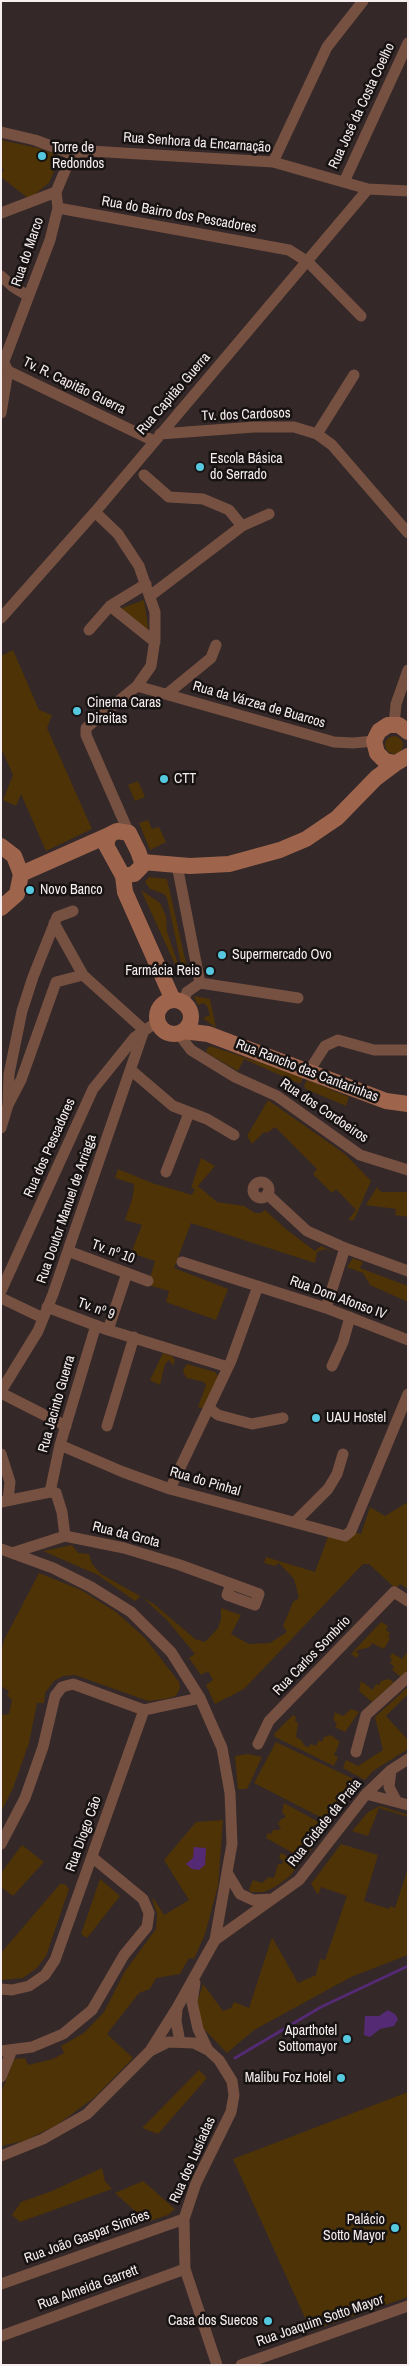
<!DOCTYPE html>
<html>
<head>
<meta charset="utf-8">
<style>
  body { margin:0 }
  #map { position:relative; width:409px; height:2366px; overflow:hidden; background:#342829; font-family:"Archivo Narrow",sans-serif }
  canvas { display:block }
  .frame { position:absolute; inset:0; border:2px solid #f6eeef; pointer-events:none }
</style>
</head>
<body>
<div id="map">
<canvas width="409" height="2366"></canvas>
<div class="frame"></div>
</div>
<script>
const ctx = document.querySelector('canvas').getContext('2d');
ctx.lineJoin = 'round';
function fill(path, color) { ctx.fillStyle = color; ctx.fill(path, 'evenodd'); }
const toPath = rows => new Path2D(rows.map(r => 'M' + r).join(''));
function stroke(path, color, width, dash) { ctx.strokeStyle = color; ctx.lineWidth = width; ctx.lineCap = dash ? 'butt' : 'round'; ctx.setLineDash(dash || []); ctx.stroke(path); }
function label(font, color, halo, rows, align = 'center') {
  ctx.font = font + ' "Archivo Narrow",sans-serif'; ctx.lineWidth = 5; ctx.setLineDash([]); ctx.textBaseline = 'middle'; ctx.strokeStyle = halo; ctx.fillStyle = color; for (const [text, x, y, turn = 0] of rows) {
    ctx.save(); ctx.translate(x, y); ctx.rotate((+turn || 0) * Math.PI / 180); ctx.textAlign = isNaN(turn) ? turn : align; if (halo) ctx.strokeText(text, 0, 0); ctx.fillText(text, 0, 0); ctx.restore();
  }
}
fill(toPath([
  [1,140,38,148,53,153,59,160,49,183,29,199,1,177,1,173,4,171,1,165],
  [144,600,149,633,119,609],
  [13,650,39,710,52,715,47,728,92,829,46,851,21,794,16,806,3,800,13,775,1,748,1,656],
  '385 745a9 9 0 1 1 18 0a9 9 0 1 1-18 0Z',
  [138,781,145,797,135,801,128,785],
  [148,820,152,829,159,827,166,842,150,850,139,823],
  [149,877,167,879,188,972,183,973,167,898,164,894,150,889,145,882],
  [141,890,160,903,166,916,167,932,177,961,178,971],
  [194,996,210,999,216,1028,203,1018,210,1015,207,1006,203,1003,198,1005],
  [210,1046,265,1064,303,1078,300,1084,244,1059,238,1071,207,1053,206,1050],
  [307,1080,349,1097,346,1106,306,1089,304,1086],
  [268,1100,345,1154,371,1181,354,1220,348,1220,356,1210,336,1189,332,1193,313,1174,317,1169,275,1127,267,1133,264,1132,252,1144,247,1136],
  [201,1158,215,1166,198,1186,217,1202,244,1206,255,1213,261,1213,265,1210,287,1230,315,1251,321,1246,336,1253,325,1249,317,1252,315,1263,191,1223,174,1268,228,1289,216,1320,166,1302,169,1291,148,1285,155,1261,131,1253,142,1225,125,1220,133,1196,134,1184,115,1178,118,1169,152,1183,192,1195,195,1189,191,1188],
  [377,1187,381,1192,408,1192,408,1217,395,1215,396,1209,366,1205],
  [353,1258,363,1262,360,1268,408,1286,408,1302,370,1285,363,1273,347,1267],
  [163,1353,172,1356,175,1360,173,1366,169,1360,165,1364,160,1385,150,1380],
  [187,1364,215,1372,218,1376,205,1409,198,1407,206,1385,204,1382,187,1378,184,1374,183,1370],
  [408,1502,408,1589,400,1584,396,1589,369,1564,363,1564,244,1689,215,1704,206,1685,213,1680,208,1671,201,1675,189,1658,195,1654,167,1620,141,1596,135,1601,98,1575,43,1551,72,1545,78,1553,89,1554,92,1564,101,1574,154,1604,195,1639,205,1642,218,1628,221,1619,221,1608,241,1615,231,1634,249,1644,270,1643,287,1632,283,1626,293,1602,299,1598,294,1579,279,1563,275,1566,264,1563,266,1557,315,1572,329,1534,353,1532,361,1534,370,1507,385,1516],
  [39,1573,81,1590,116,1612,145,1638,179,1682,180,1688,176,1696,165,1699,148,1701,75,1675,63,1676,54,1681,45,1693,44,1703,37,1703,29,1743,13,1788,1,1812,1,1715,9,1714,12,1700,7,1695,9,1691,1,1686,1,1653,4,1640],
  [381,1622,388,1626,386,1630,390,1633,388,1637,390,1639,384,1649,372,1643,370,1647,358,1650,356,1652,359,1654,357,1658,351,1654],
  [408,1651,408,1671,401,1677,392,1670,394,1667,390,1663,392,1659,390,1657,392,1653,402,1659],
  [389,1679,394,1682,372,1702,359,1691,361,1681,373,1690,376,1684,379,1685,381,1681],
  [408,1687,408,1694,386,1716,408,1740,408,1749,373,1771,365,1780,343,1768,346,1760,358,1766,383,1750,375,1717],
  [351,1709,359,1712,345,1732,335,1727,337,1724,333,1719,335,1715,334,1712,343,1716],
  [293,1715,296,1717,295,1721,298,1723,296,1737,301,1740,305,1746,309,1747,311,1744,316,1746,319,1740,322,1742,324,1737,331,1735,340,1742,334,1755,338,1757,334,1766,275,1737,274,1734],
  [276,1742,360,1782,330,1822,254,1783],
  [248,1754,262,1757,247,1789,238,1789,235,1756],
  [284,1803,328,1827,304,1859,266,1838,268,1833,271,1834,273,1830,278,1830,281,1828,278,1824,281,1819,286,1817,282,1812],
  [380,1806,408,1815,408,1817,379,1808,368,1836,352,1831,368,1812],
  [223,1820,218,1886,205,1934,194,1959,189,1958,180,1974,156,1978,150,1989,139,1993,107,2034,133,2058,95,2097,57,2125,24,2141,1,2146,1,2093,14,2059,25,2058,28,2065,53,2059,64,2053,61,2046,84,2033,104,2012,125,1971,156,1929,157,1914,152,1899,154,1899,164,1915,189,1900,164,1860,196,1822],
  [341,1844,378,1855,364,1901,389,1909,390,1906,395,1908,408,1868,408,1955,351,1977,254,2030,227,2053,204,2029,195,2009,203,1984,223,2011,231,2008,234,2002,249,2008,272,1937,298,1983,316,1975,320,1959,325,1960,347,1896,321,1887,318,1895,311,1884],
  [22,1845,44,1862,13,1896,1,1887,1,1873],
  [281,1853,300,1863,290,1876,275,1887,264,1892,251,1892,249,1890,253,1880,262,1883,269,1877,274,1878,278,1864,282,1864,283,1861,279,1857],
  [100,1879,120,1896,87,1938,81,1934],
  [60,1884,65,1884,69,1889,46,1956,37,1968,23,1978,1,1980,1,1953],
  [199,2070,207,2078,158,2134,142,2128],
  [408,2092,408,2297,311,2331,233,2159],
  [102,2168,105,2181,112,2189,20,2222,12,2215,21,2202,52,2191],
  [143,2181,175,2209,168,2215,147,2222,115,2193]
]), '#4d3306');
fill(toPath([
  [194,1847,206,1848,205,1865,199,1870,192,1869,186,1864,193,1858],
  [388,2010,395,2014,398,2019,394,2026,380,2029,370,2037,364,2035,365,2016,379,2016]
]), '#552a74');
stroke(toPath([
  [235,2058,321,2007,408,1966]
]), '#552a74', 3);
stroke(toPath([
  [1,132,35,140,72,154,90,151,273,162,368,189,408,191],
  [273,162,327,47,363,1],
  [344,182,408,43],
  [56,192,58,208,289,250,308,262,361,316],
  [1,213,56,192,72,154],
  [1,276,12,286,28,296],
  [4,361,50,240,58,208],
  [8,371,154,441],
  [1,413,8,371,5,365],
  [160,434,254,427,294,427,317,434,332,445,408,533],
  [317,434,354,375],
  [144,475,169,497,203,499,229,510,242,526],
  [95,512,118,534,139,566,155,612,155,639,151,666,137,686,86,728,86,735,129,833],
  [150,596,242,526,269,514],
  [110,606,155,642],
  [1,618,95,512,368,189],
  [89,630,110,606,146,584],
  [137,686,334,742,353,743,374,741],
  [167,694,211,658,216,645],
  [394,725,396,704,408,670],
  [177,865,200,983],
  [54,923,83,975,144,1030],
  [183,1002,187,992,200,983,298,998],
  [178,1033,191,1050,235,1077,277,1096,360,1155,408,1170],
  [132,1071,173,1106,207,1119,234,1135],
  [309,1071,325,1046,338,1040,374,1050,408,1050],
  [8,1105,9,1074,22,1011,33,977,57,917,73,911],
  [1,1128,8,1105,21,1080,56,982,83,975],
  [166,1172,189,1113],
  '253 1190a8 8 0 1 1 16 0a8 8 0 1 1-16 0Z',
  [267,1194,307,1231,345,1248,408,1271],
  [68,1251,148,1281],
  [182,1262,326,1308,408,1340],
  [1,1291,93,1089,135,1037,157,1022],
  [1,1298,43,1318],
  [47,1307,108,1330,228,1367],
  [326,1308,345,1248],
  [108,1330,127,1273],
  [332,1366,343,1342,350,1317],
  [1,1391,38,1331,53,1294,144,1030],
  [1,1393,66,1426],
  [209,1408,218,1415,252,1424,283,1418],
  [107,1426,134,1337],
  [60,1445,123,1472,170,1489,345,1536,351,1531,408,1394],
  [1,1454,10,1482,8,1500],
  [170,1489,231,1361,258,1286],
  [50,1492,60,1445,96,1325],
  [50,1492,56,1493,62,1512,65,1536],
  [1,1502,50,1492],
  [295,1522,328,1489,337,1474,343,1454],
  [1,1549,53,1568,91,1587,131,1612,171,1652,200,1698,222,1748,230,1793,232,1844,215,1940,177,2008,150,2051],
  [12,1553,65,1536,124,1548,180,1565,259,1594,255,1605,227,1595,231,1584],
  [258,1744,269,1721,394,1592,408,1601],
  [356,1752,366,1715,408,1677],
  [391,1770,389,1787,397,1802],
  [366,1794,408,1805],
  [1,1844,25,1798,43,1747,55,1696,62,1687,73,1684,144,1710],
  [228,1874,240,1894,253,1900,272,1899],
  [215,1940,299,1880,366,1794,391,1770,408,1759],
  [195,1983,192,2002,198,2029,208,2050,219,2060,232,2081,234,2095,231,2112,196,2183,184,2219,185,2269,217,2365],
  [1,1989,12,1990,29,1986,45,1975,55,1960,144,1710,200,1698],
  [177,2010,176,2021,180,2042],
  [1,2051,32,2047,63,2034,92,2010,124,1955,147,1927,149,1913,143,1899,92,1857],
  [1,2077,12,2050],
  [1,2156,43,2139,87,2114,150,2051,168,2042,194,2043,208,2050],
  [1,2284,184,2219],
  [1,2336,185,2269],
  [241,2365,408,2306]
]), '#765141', 11);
stroke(toPath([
  [408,732,399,725,388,725,379,731,374,741,377,753,385,761,396,763,408,756],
  [117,831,129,833,138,851,142,862,141,867,134,874,123,876,106,845,109,835,117,831],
  [1,846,14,856,21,874,17,894,1,908],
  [142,862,190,866,229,864,280,850,306,839,337,818,376,778,396,763],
  [21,874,109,835],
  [123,876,125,892,173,1000],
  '157 1017a17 17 0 1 1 34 0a17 17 0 1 1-34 0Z',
  [183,1031,208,1034,386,1101,408,1104]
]), '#9f654c', 16);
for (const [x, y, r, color] of [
  [42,156,5,"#56c9e0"],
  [200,467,5,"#56c9e0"],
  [77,711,5,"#56c9e0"],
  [164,779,5,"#56c9e0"],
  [30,890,5,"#56c9e0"],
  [222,955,5,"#56c9e0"],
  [210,971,5,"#56c9e0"],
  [316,1418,5,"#56c9e0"],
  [347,2039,5,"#56c9e0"],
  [341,2078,5,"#56c9e0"],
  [395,2228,5,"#56c9e0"],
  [268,2321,5,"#56c9e0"]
]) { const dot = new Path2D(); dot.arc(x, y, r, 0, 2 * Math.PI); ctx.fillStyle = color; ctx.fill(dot); stroke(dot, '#181313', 2); }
label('14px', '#f6eeef', '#181313', [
  ["Rua José da Costa Coelho",362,106,-65],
  ["Rua Senhora da Encarnação",197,143,4],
  ["Rua do Bairro dos Pescadores",179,215,10],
  ["Rua do Marco",28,252,-71],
  ["Tv. R. Capitão Guerra",74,386,26],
  ["Rua Capitão Guerra",174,394,-49],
  ["Tv. dos Cardosos",246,415,-2],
  ["Rua da Várzea de Buarcos",259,705,16],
  ["Rua Rancho das Cantarinhas",307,1071,21],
  ["Rua dos Cordoeiros",324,1111,34],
  ["Rua dos Pescadores",50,1148,-66],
  ["Rua Doutor Manuel de Arriaga",67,1209,-71],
  ["Tv. nº 10",113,1252,20],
  ["Rua Dom Afonso IV",338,1298,20],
  ["Tv. nº 9",96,1309,20],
  ["Rua Jacinto Guerra",57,1404,-74],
  ["Rua do Pinhal",205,1482,16],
  ["Rua da Grota",126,1535,14],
  ["Rua Carlos Sombrio",312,1656,-46],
  ["Rua Cidade da Praia",325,1823,-51],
  ["Rua Diogo Cão",84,1834,-70],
  ["Rua dos Lusíadas",193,2160,-66],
  ["Rua João Gaspar Simões",87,2237,-20],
  ["Rua Almeida Garrett",88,2288,-20],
  ["Rua Joaquim Sotto Mayor",320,2321,-19]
]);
label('14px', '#f6eeef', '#181313', [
  ["Torre de",52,148],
  ["Redondos",52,164],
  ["Escola Básica",210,459],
  ["do Serrado",210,475],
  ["Cinema Caras",87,703],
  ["Direitas",87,719],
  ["CTT",174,779],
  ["Novo Banco",40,890],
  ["Supermercado Ovo",232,955],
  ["Farmácia Reis",200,971,"right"],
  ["UAU Hostel",326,1418],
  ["Aparthotel",337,2031,"right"],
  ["Sottomayor",337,2047,"right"],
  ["Malibu Foz Hotel",331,2078,"right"],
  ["Palácio",385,2220,"right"],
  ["Sotto Mayor",385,2236,"right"],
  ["Casa dos Suecos",258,2321,"right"]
], 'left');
</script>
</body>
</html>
